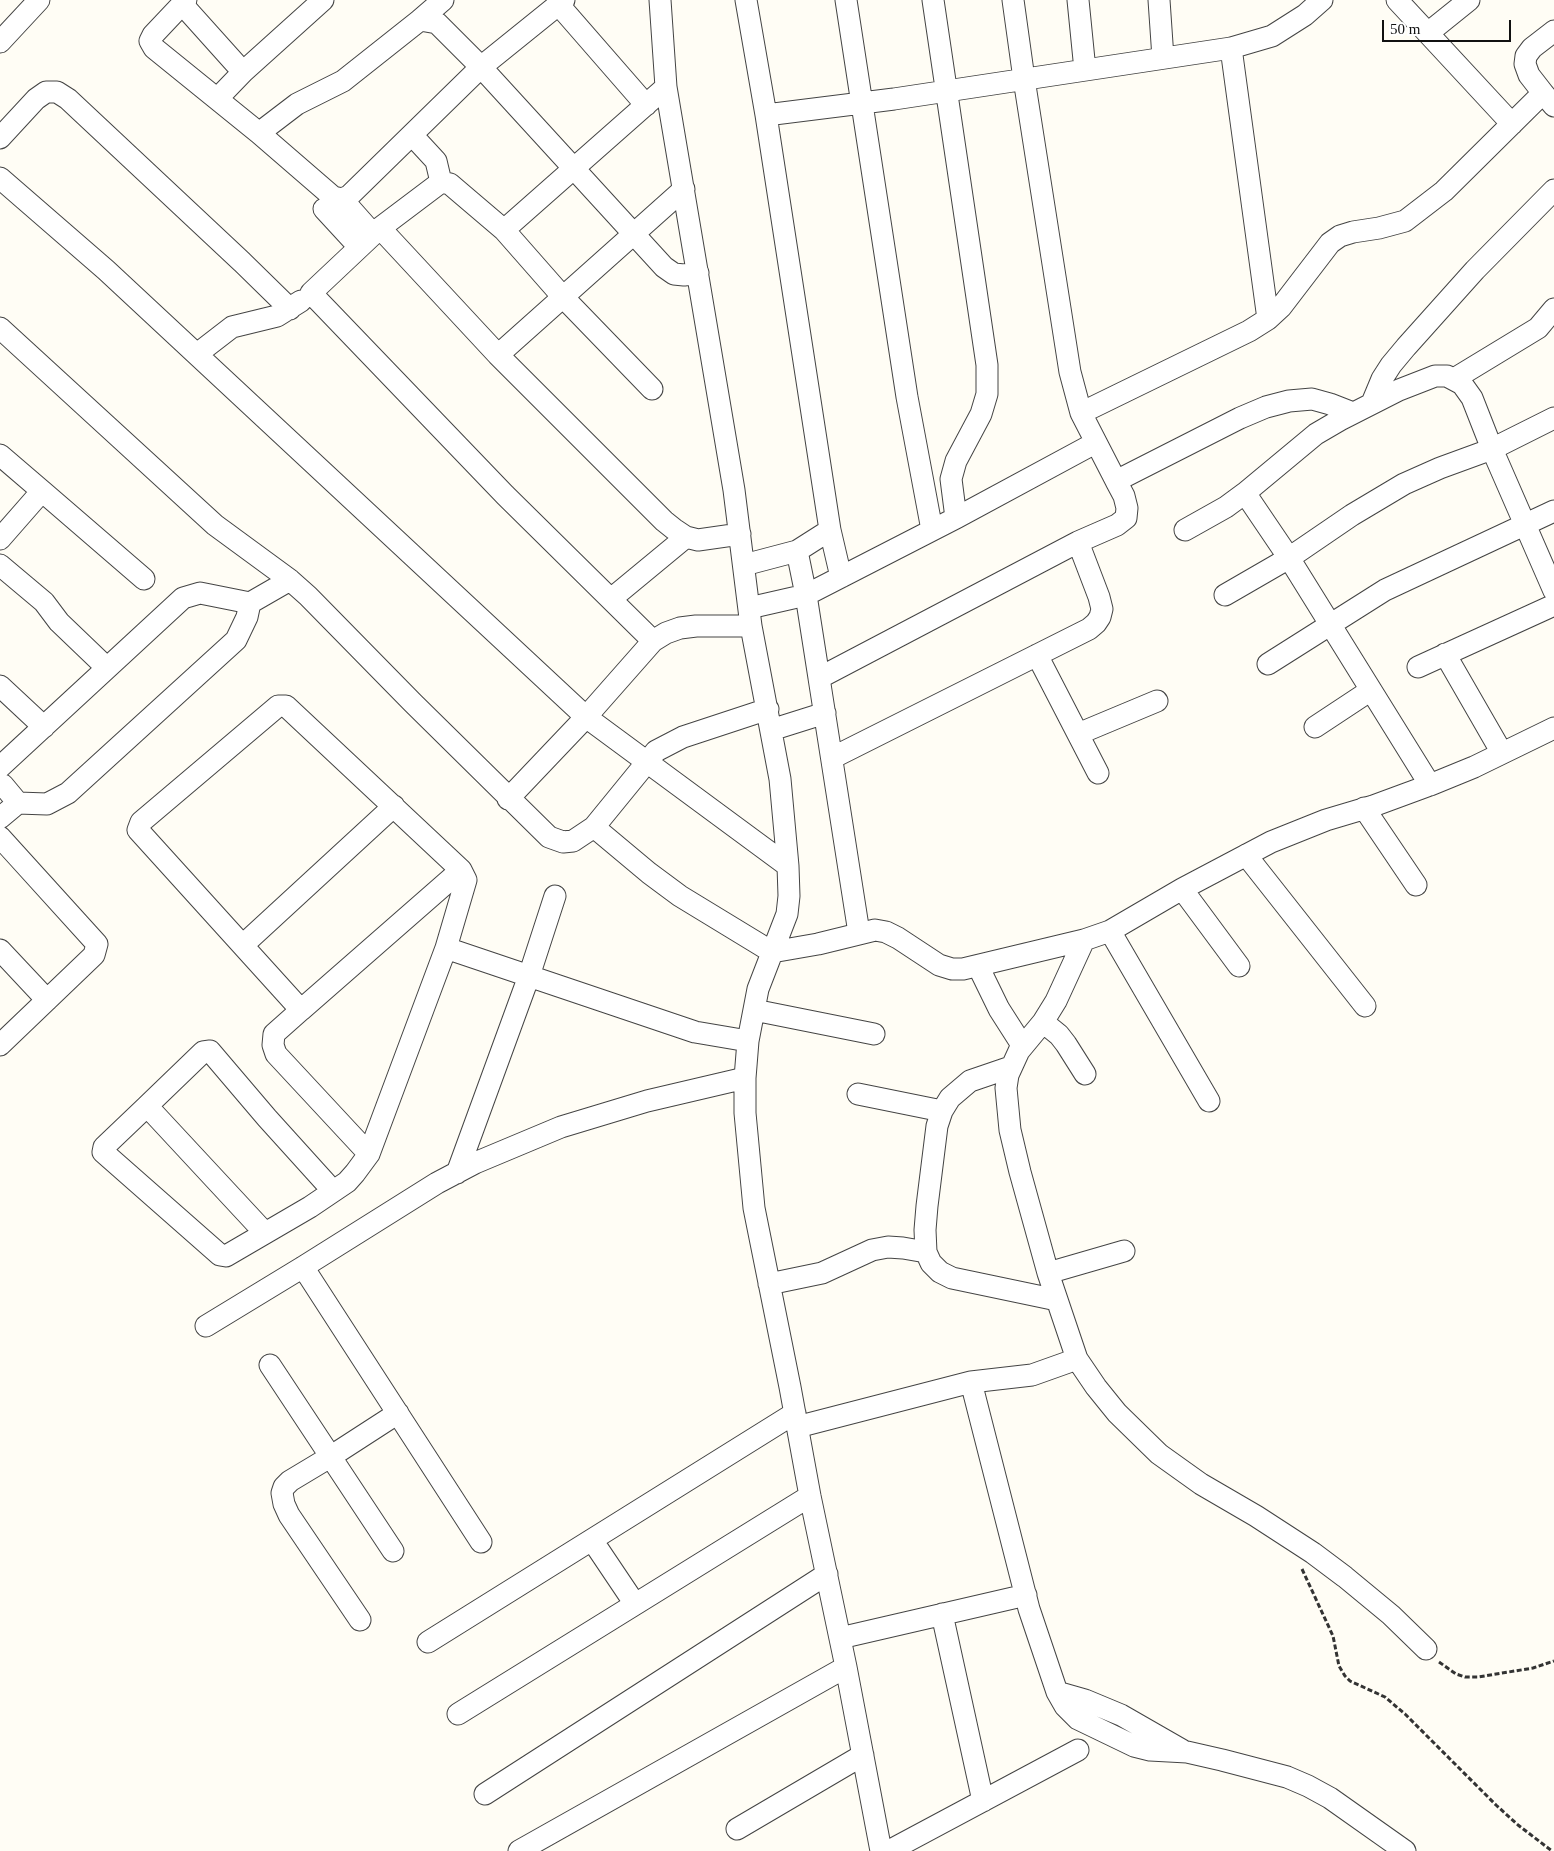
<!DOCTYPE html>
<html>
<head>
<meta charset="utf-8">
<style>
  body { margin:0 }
  #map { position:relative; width:1554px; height:1851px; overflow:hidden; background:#fffdf5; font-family:Georgia,serif }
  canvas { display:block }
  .scale { position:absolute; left:1382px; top:20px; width:129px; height:22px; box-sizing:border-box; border:2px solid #111; border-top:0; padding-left:6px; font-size:15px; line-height:18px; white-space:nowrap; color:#111; -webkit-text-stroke:4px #fff; paint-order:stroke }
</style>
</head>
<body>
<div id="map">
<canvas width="1554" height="1851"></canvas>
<div class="scale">50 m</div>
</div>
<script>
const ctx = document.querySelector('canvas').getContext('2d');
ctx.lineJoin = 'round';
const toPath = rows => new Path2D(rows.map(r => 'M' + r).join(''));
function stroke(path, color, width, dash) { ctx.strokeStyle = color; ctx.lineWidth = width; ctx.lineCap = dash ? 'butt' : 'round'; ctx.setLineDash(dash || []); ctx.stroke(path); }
const minor = toPath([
  [186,0,153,35,150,41,154,48,259,133,333,197,342,199,349,196,481,67,564,0],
  [660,0,666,87,734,490,751,626,780,779,788,866,789,896,787,914,758,989,748,1041,745,1078,745,1113,754,1208,790,1387,810,1496,846,1667,881,1851],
  [746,0,766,115,894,99,1231,48,1268,319],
  [846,0,907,397,932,530],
  [933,0,987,365,987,394,981,414,956,461,951,479,956,518],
  [1013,0,1024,79,1070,372,1081,413],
  [1078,0,1085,70],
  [1159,0,1163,58],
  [1397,0,1512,124],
  [182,4,243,72],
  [558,4,646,105],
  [420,20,443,0],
  [1428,33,1469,0],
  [0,42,39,0],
  [1231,48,1272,36,1305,15,1322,0],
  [1543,93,1529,75,1525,64,1526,56,1532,48,1554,31],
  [217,99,243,72,323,0],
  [259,133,297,104,343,81,420,20,437,23,481,67,664,267,674,274,684,275,698,273],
  [412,135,436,161,441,182],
  [0,138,36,99,46,92,57,92,68,99,242,262,290,309],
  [0,178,106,270,586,717,508,799],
  [684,189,498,355,664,521,674,529,686,537,698,540,740,534],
  [342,199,373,234],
  [324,209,359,247],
  [380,228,498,355],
  [504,230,562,296,652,389],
  [0,328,215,525,290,580,308,596,413,703,549,837,563,842,573,841,594,827,649,873,680,896,772,952,818,944,875,930,886,932,898,938,939,965,952,969,963,969,1084,940,1110,931,1182,889,1271,842,1326,820,1373,806,1430,785,1474,767,1554,728],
  [197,354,232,327,277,316,301,301],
  [1454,379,1538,328,1554,309],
  [1372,403,1382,379,1391,365,1406,347,1475,270,1554,190],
  [0,455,42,491],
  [1116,481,1081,413,1249,331,1268,319,1281,307,1330,243,1340,236,1353,232,1379,228,1405,221,1444,191,1543,93,1554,106],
  [1245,493,1316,434,1340,420,1399,390,1435,376,1447,376,1462,384,1472,398,1492,449,1554,591],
  [830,530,841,577],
  [1185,530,1226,507,1245,493,1289,558,1430,785],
  [0,539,42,491,144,579],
  [0,565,44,602,59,622,107,668],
  [744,565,797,551],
  [1225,595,1289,558,1352,515,1404,484,1440,468,1492,449,1554,418],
  [611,599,686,537],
  [749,608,806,595,797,551,830,530,766,115],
  [751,626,696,626,680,628,666,633,653,641,586,717,788,866],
  [653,641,505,495,311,293,380,228,441,182,450,184,457,190,504,230,666,87],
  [1445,654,1502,753],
  [1037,655,1098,773],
  [1268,664,1385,590,1554,511],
  [1418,667,1554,605],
  [819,678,806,595,956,518,1095,443],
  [0,686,44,727],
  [1315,727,1371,690],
  [771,730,825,713],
  [1078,734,1157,701],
  [832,758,1089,629,1096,623,1100,617,1102,609,1099,597,1078,542],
  [0,767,183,598,200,593,250,603],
  [0,784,3,785,18,803],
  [1364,808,1416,885],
  [0,818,18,803,47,804,68,793,236,640,247,617,250,603,290,580],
  [594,827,656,751,683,737,768,709],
  [0,837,97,944,94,955,0,1045],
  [1246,855,1365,1006],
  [1182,889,1239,966],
  [1110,931,1209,1101],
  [859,933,819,678,1078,542,1117,525,1126,518,1127,508,1124,496,1116,481,1240,418,1266,407,1289,401,1312,399,1330,404,1353,413],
  [1084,940,1056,1001,1043,1022,1019,1051,1008,1075,1006,1088,1010,1130,1020,1172,1048,1273,1077,1359,1096,1387,1117,1413,1159,1454,1201,1484,1256,1516,1313,1553,1345,1577,1391,1615,1426,1649],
  [243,945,394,806],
  [446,948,466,880,461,870,286,706,278,706,141,822,138,830,301,1010,461,870],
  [0,950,47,1000],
  [978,966,999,1009,1022,1045],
  [301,1010,274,1034,273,1045,276,1054,369,1154],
  [754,1010,874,1034],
  [1043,1022,1059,1035,1066,1044,1085,1074],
  [1011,1067,970,1081,950,1098,942,1111,937,1126,927,1206,925,1230,926,1252,931,1263,940,1272,952,1278,1057,1300],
  [858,1094,942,1111],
  [147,1106,203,1052,210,1051,267,1118,333,1191],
  [457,1173,529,976,555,896],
  [265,1233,147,1106,104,1147,103,1152,220,1255,226,1256,310,1207,347,1182,355,1173,369,1154,446,948,695,1032,748,1041],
  [303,1267,481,1542],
  [1048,1273,1124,1251],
  [769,1284,822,1273,872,1250,888,1247,903,1248,926,1252],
  [206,1326,303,1267,437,1183,475,1163,561,1127,647,1101,745,1078],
  [270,1365,393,1551],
  [971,1382,1029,1609,1057,1692,1065,1706,1078,1719,1134,1746,1150,1750,1187,1752,1222,1760,1287,1777,1308,1786,1330,1798,1405,1851],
  [797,1427,971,1382,1032,1375,1077,1359],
  [592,1540,635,1604],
  [942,1614,983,1801],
  [360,1620,289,1515,284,1504,282,1493,284,1487,290,1481,330,1457,398,1413],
  [840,1638,1026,1595],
  [428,1642,795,1413],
  [1057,1692,1085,1700,1121,1715,1182,1750],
  [458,1714,810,1496],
  [485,1794,827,1574],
  [737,1829,863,1755],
  [519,1851,846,1667],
  [889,1851,1078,1750]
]);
stroke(minor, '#444', 23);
stroke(toPath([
  [1302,1569,1333,1636,1339,1666,1345,1676,1350,1681,1385,1697,1405,1714,1496,1805,1518,1825,1552,1851],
  [1439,1662,1456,1674,1465,1677,1478,1677,1533,1668,1554,1661]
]), '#333', 3, [5, 2.5]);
stroke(minor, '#fff', 21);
</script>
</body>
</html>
